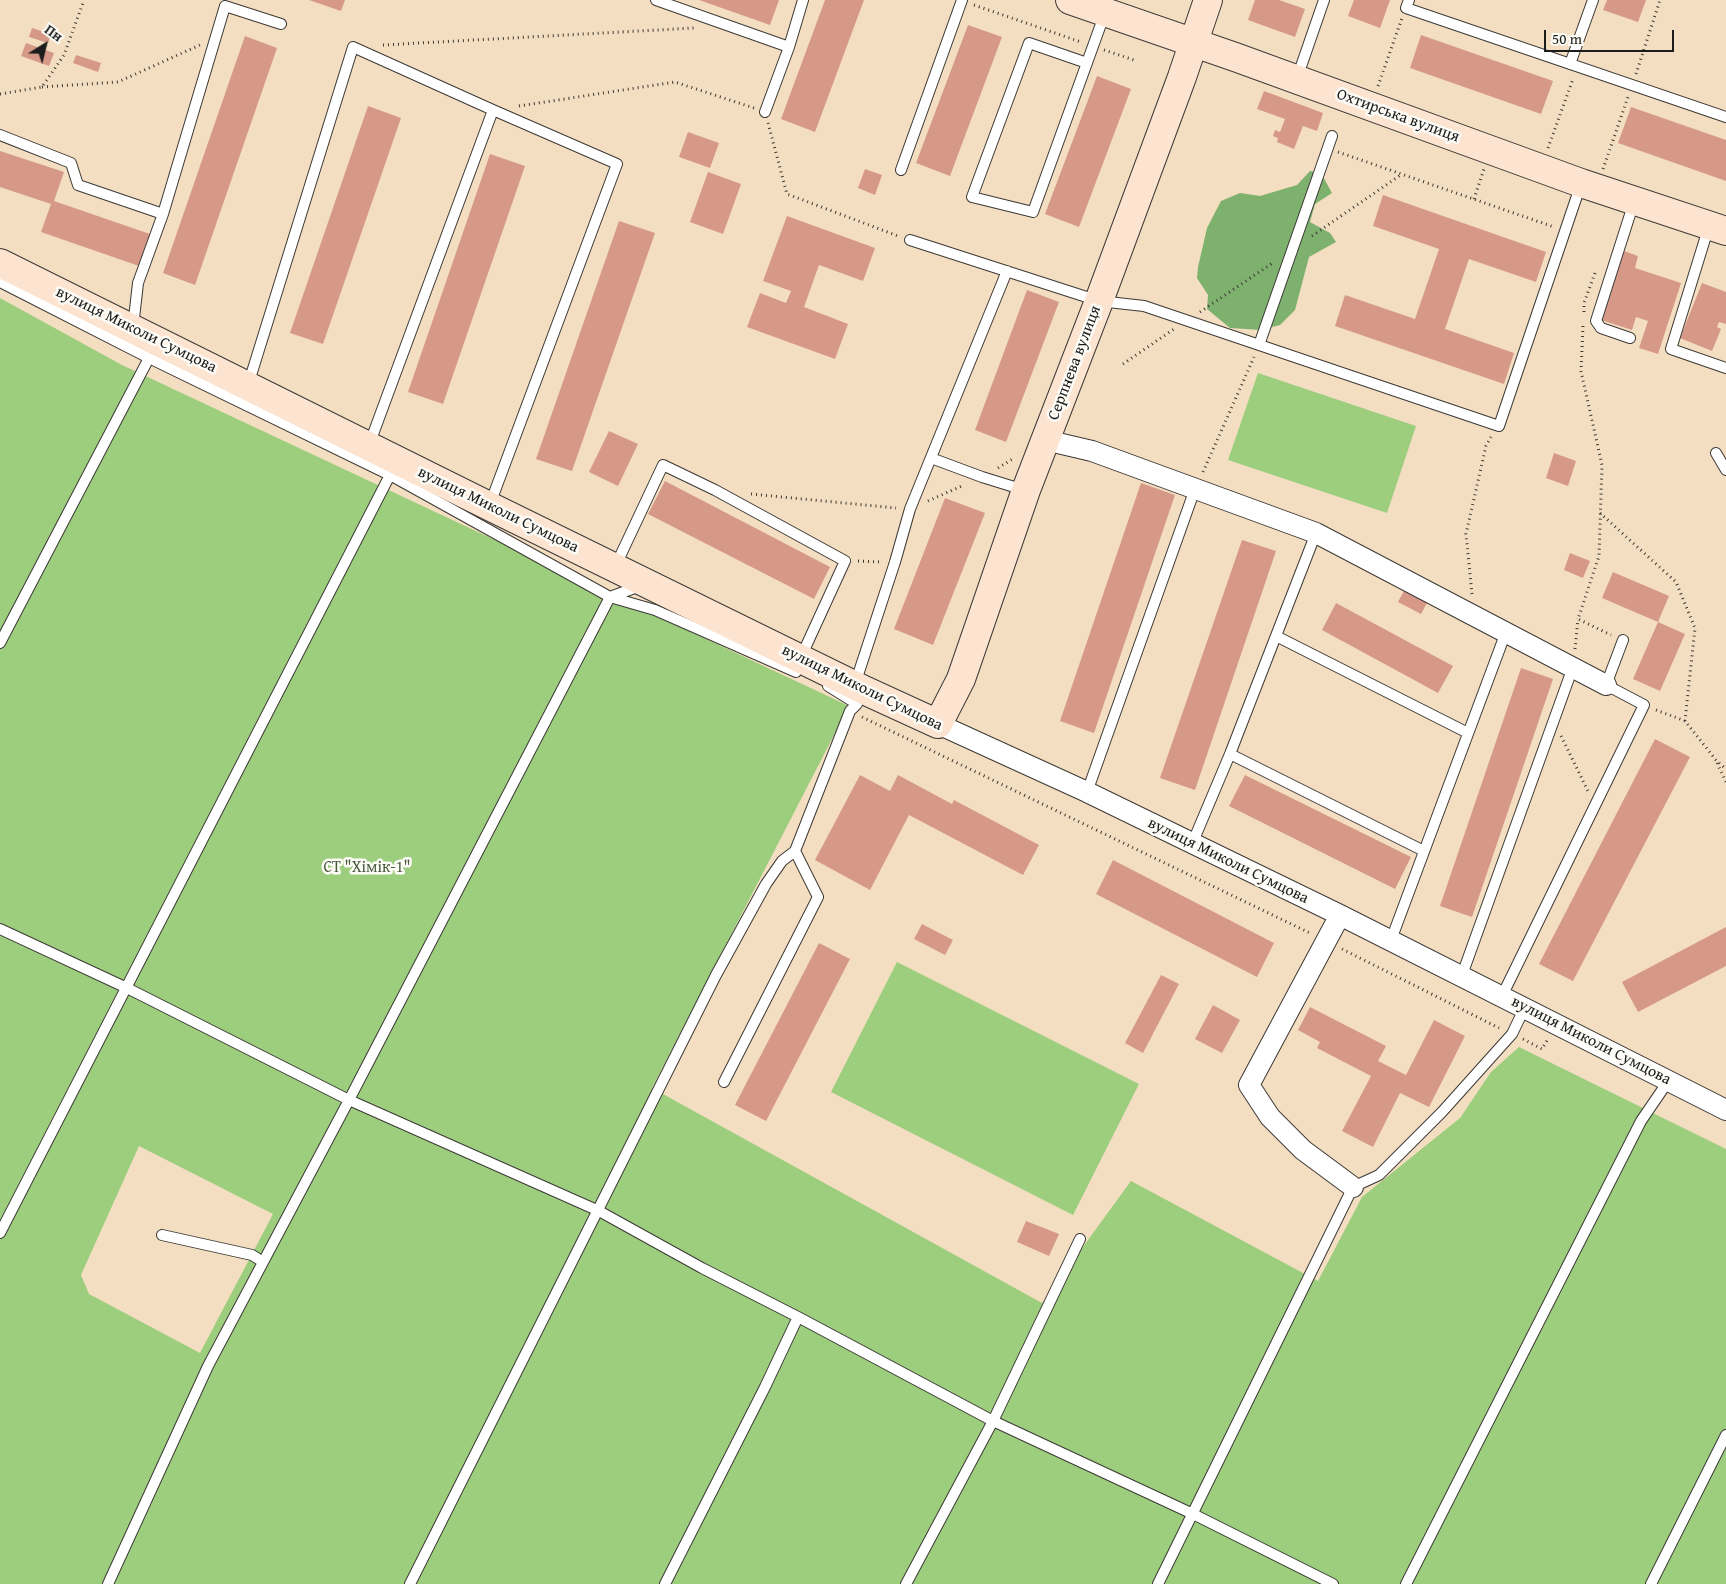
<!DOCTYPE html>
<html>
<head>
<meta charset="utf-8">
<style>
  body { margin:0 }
  #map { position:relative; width:1726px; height:1584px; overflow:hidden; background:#f4dec1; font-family:"Gentium Book Plus",serif }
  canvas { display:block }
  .north { position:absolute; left:20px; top:20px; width:50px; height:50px; -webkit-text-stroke:4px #fdfcf7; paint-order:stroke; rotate:36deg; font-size:14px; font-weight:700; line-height:20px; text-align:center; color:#1c1c1c }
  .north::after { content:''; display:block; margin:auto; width:18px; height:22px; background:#1c1c1c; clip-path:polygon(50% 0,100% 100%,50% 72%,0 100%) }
  .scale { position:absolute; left:1544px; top:30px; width:130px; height:22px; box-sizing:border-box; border:2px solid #1c1c1c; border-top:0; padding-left:6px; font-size:15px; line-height:18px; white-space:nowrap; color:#1c1c1c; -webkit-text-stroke:4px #fdfcf7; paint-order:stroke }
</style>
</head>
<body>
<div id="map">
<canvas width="1726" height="1584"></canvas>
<div class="north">Пн</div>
<div class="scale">50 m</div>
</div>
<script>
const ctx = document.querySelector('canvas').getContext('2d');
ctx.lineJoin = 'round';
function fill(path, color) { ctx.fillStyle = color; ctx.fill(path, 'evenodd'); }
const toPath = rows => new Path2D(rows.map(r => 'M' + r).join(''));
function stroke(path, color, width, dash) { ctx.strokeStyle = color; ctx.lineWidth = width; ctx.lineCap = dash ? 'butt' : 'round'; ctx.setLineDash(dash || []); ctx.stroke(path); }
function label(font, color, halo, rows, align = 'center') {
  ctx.font = font + ' "Gentium Book Plus",serif'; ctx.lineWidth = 5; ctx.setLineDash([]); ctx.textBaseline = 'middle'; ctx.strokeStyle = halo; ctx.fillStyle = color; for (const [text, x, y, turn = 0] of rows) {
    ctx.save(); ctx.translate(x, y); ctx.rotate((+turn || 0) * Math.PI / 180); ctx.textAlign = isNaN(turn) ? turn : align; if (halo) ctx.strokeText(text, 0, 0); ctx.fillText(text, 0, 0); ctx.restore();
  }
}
fill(toPath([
  [0,298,122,365,849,706,652,1088,1042,1303,1131,1181,1318,1281,1362,1197,1460,1118,1491,1072,1519,1047,1726,1149,1726,1584,0,1584],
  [139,1146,273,1214,200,1353,89,1294,81,1275],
  [1258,373,1416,426,1387,513,1228,460],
  [897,962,1139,1084,1073,1215,831,1092]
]), '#9cce7e');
fill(toPath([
  [1310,171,1321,173,1332,193,1315,204,1310,222,1330,233,1336,242,1309,257,1295,310,1280,325,1261,330,1230,328,1207,309,1208,295,1197,278,1198,267,1207,228,1221,201,1240,193,1260,196,1297,185]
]), '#7db16d');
fill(toPath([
  [309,0,345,0,341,11],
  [699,0,779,0,770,25],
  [825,0,864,0,815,132,781,119],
  [1255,0,1279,0,1305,9,1295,37,1248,20],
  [1354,0,1390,0,1380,28,1348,16],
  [1607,0,1646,0,1638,22,1603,10],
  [968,25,1002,37,950,176,916,163],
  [32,28,51,34,48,43,29,37],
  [1421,35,1553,81,1541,114,1410,68],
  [245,36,277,48,195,285,163,273],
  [26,43,54,53,49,66,21,56],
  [76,55,101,63,98,72,73,63],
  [1097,76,1131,89,1079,227,1045,214],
  [1264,91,1323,113,1317,131,1303,126,1294,149,1277,142,1278,138,1273,136,1275,130,1280,132,1285,119,1257,109],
  [368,106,401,118,323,344,290,333],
  [1631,107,1726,140,1726,181,1618,143],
  [688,132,719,143,710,168,679,157],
  [0,151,64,172,54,201,150,234,139,266,41,232,51,204,0,187],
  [490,154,525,166,443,404,408,392],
  [865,169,882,175,875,195,858,188],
  [708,172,741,184,723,234,690,222],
  [1383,195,1546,252,1536,282,1469,259,1445,329,1514,353,1504,384,1335,326,1345,295,1415,319,1439,249,1373,226],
  [787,216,875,248,863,281,819,265,804,307,848,324,835,359,747,327,760,293,786,303,791,291,763,281],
  [619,221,655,233,572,471,536,459],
  [1624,251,1638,256,1635,268,1681,283,1658,354,1639,348,1648,321,1636,317,1632,330,1601,320],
  [1702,283,1726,292,1726,324,1719,322,1717,327,1721,329,1712,351,1680,338],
  [1027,290,1059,302,1006,442,975,430],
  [609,431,638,444,618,486,589,472],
  [1554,453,1576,461,1568,486,1546,478],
  [665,481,830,567,814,599,648,514],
  [1141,483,1175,495,1094,733,1060,721],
  [945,498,985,513,933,645,894,629],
  [1242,540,1276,551,1195,790,1160,778],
  [1570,553,1590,561,1583,578,1564,570],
  [1613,572,1669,596,1658,622,1602,598],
  [1405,589,1428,601,1421,614,1398,602],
  [1336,603,1453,666,1438,693,1322,630],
  [1658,622,1685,634,1660,691,1633,679],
  [1521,668,1553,679,1472,917,1440,906],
  [1655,739,1690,757,1573,981,1539,964],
  [860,775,890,791,898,775,952,804,954,800,1039,845,1023,875,909,815,870,890,815,860],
  [1245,775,1411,857,1395,889,1229,806],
  [1113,860,1274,943,1257,977,1096,894],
  [922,924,953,940,945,955,914,939],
  [1726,927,1726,966,1638,1012,1622,982],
  [819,943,850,959,766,1121,735,1105],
  [1161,975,1179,984,1143,1053,1125,1043],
  [1213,1005,1240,1020,1222,1053,1195,1039],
  [1310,1007,1386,1046,1378,1061,1406,1075,1434,1020,1465,1036,1429,1107,1400,1093,1373,1147,1342,1131,1371,1076,1317,1048,1320,1042,1298,1030],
  [1026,1221,1059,1234,1049,1256,1017,1242]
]), '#d69988');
const lane = toPath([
  [656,0,789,47],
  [1409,0,1406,8,1726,117],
  [1087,63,1029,43,972,197,1033,212,1105,13],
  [1570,64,1593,0],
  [1297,78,1324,0],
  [765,112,789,47,803,0],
  [0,135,71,163,78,185,163,214],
  [901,170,962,0],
  [1709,226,1671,349,1726,368],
  [910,240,1099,301,1144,306,1499,426,1581,184],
  [0,282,149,358,390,475,610,597,640,586],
  [133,327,138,283,163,214,225,6,281,24],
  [1630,338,1601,328,1596,321,1634,202],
  [1259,345,1332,136],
  [248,385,353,47,493,110,617,164,490,504],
  [369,445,493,110],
  [1716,453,1726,470],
  [931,458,982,477,1024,490],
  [615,567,663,465,715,490,845,561,801,657],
  [1276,636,1468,733],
  [0,643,149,358],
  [855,684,895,562,910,509,1007,271],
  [1230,754,1424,851],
  [1087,792,1195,489],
  [1192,844,1230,754,1316,533],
  [0,929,127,988,349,1100,599,1211,702,1268,798,1317,765,1387,665,1584],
  [1391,940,1506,632],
  [1462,975,1573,667],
  [1502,996,1644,705,1606,685,1623,640],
  [724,1082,818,897,795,851],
  [0,1233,390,475],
  [162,1235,252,1255,263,1262],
  [798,1317,993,1421,1193,1514,1333,1584],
  [108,1584,208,1366,349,1100,610,597,655,610,796,672],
  [410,1584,716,975,766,884,782,861,795,851,850,711,857,704,828,686],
  [906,1584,993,1421,1080,1239],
  [1158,1584,1353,1187,1379,1175,1442,1112,1512,1034,1525,1007],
  [1406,1584,1641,1121,1669,1080],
  [1651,1584,1726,1435]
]);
const street = toPath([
  [1045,440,1092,451,1316,533,1606,685],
  [938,724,1087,792,1340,915,1726,1110],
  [1340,915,1249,1085,1270,1117,1303,1150,1353,1187]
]);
const secondary = toPath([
  [1070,0,1235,57,1581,183,1726,231],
  [0,263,489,506,866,691,938,724,961,679,1026,490,1099,301,1182,77,1208,0]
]);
stroke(lane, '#3c3935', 12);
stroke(street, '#3c3935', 22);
stroke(secondary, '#3c3935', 30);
stroke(toPath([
  [974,5,1081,42],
  [383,45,694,28],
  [1104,50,1137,61],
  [1636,74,1660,0],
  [1378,86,1402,18],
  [42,87,118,82,200,45],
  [0,94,42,87,64,55,84,0],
  [519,106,675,82,754,108],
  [768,123,787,194,898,236],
  [1548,148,1573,79],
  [1338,152,1554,227],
  [1603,169,1628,97],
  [1474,199,1484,169],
  [1312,236,1402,174],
  [1200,312,1274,262],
  [1584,312,1584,303,1595,273],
  [1583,326,1581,371,1602,465,1599,556,1578,619,1611,635],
  [1123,364,1174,329],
  [998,468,1014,458],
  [1203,472,1254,357],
  [751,494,896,508],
  [928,501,964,485],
  [1600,513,1676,582,1695,628,1685,721],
  [858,561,882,562],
  [1472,594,1466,534,1486,446,1491,437],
  [1575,649,1578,619],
  [1656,710,1685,721,1716,760,1726,769],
  [862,717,1312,934],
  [1561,736,1588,791],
  [1717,763,1726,782],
  [1342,949,1499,1028],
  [1523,1039,1542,1049,1548,1039]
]), '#3c3935', 3, [1, 4]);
stroke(lane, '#fff', 10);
stroke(street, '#fff', 20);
stroke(secondary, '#fde4d0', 28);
label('16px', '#1c1c1c', '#fdfcf7', [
  ["Охтирська вулиця",1398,116,20],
  ["вулиця Миколи Сумцова",136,330,26],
  ["Серпнева вулиця",1075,363,-69],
  ["вулиця Миколи Сумцова",498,510,26],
  ["вулиця Миколи Сумцова",862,688,26],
  ["вулиця Миколи Сумцова",1228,861,26],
  ["вулиця Миколи Сумцова",1591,1041,27]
]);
label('16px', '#495a3e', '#fdfcf7', [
  ["СТ \"Хімік-1\"",367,868]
]);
</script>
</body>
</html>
